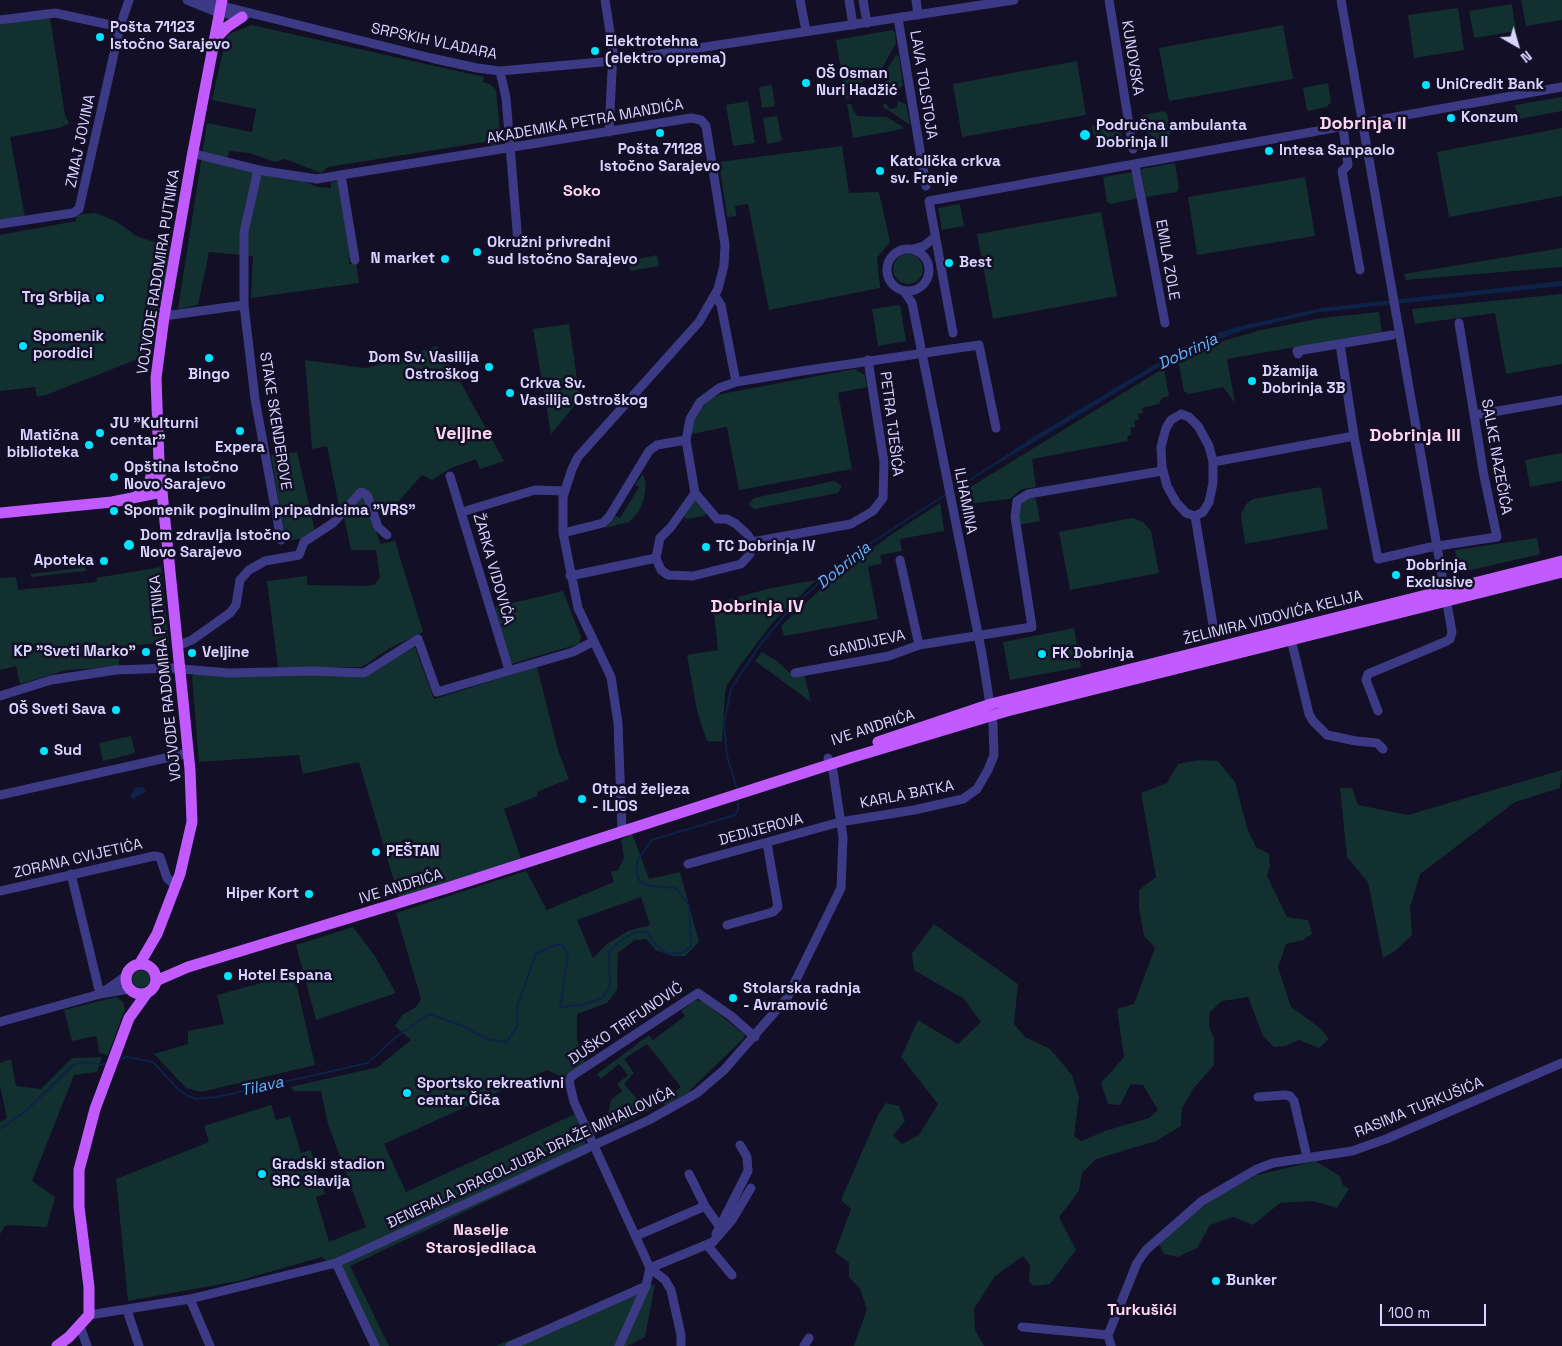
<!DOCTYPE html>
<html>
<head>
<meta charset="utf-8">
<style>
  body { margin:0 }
  #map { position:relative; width:1562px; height:1346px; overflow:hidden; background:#130f26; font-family:"Space Grotesk",sans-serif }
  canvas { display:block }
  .north { position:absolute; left:1492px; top:20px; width:50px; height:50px; -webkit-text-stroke:4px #130f26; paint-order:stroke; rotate:142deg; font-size:14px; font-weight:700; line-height:20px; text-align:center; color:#d9d4ff }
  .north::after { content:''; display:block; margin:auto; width:18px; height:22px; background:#d9d4ff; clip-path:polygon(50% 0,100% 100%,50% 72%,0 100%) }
  .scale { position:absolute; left:1380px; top:1304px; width:106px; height:22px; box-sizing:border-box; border:2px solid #d9d4ff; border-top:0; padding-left:6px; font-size:15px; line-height:18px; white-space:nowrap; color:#d9d4ff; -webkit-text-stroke:4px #130f26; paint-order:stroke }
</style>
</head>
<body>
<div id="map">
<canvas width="1562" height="1346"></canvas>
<div class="north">N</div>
<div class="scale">100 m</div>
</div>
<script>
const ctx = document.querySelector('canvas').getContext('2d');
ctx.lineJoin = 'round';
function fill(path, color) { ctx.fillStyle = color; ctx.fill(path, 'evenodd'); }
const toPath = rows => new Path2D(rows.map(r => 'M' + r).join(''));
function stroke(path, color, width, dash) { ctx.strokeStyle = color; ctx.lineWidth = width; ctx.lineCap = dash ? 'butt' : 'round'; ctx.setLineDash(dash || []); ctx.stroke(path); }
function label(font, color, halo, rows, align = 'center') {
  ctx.font = font + ' "Space Grotesk",sans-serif'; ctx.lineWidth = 5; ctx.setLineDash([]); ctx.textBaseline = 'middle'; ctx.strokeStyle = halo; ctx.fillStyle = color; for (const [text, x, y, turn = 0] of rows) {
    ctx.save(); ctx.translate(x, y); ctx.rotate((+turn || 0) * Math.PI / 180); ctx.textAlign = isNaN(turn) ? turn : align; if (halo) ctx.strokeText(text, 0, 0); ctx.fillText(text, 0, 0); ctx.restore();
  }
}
fill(toPath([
  [1521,0,1562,0,1562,20,1526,26],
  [1512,4,1516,31,1474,38,1469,11],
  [1458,8,1464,50,1414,58,1408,15],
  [50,17,65,115,69,123,59,128,10,137,25,217,0,220,0,25],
  [252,25,484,77,483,82,490,84,496,90,501,141,499,144,492,146,491,141,328,167,321,173,285,159,275,162,250,153,230,151,227,157,229,161,253,169,267,176,299,179,317,187,331,188,331,182,338,181,350,255,349,264,356,263,359,283,251,298,253,256,209,252,198,305,178,309,207,123,252,132,256,109,212,100,226,38,229,34],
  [1283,25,1293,79,1169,101,1159,48],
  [892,30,895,32,896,43,880,72,875,77,853,85,851,98,846,99,836,40],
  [896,55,899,56,903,85,898,90,882,93,878,90,878,84,886,81,887,77,885,72],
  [1077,61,1086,115,962,137,953,84],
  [1328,83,1331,102,1327,107,1307,111,1303,88],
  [772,85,775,106,762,108,759,87],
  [1562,97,1562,111,1518,119,1515,105],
  [748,101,755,143,733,146,726,105],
  [898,101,906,104,910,125,882,106,886,103,889,108,892,109,897,107],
  [847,104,851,104,854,112,858,116,886,117,902,126,903,129,853,138],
  [1164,111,1167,114,1171,134,1168,138,1155,140,1154,137,1142,130,1140,118,1143,115],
  [777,116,782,141,767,144,763,118],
  [1117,120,1122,136,1119,137,1114,143,1115,147,1099,150,1096,147,1092,127,1095,124],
  [1562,128,1562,196,1449,217,1437,152],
  [842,146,849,193,879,192,890,242,877,258,880,288,769,310,748,204,735,206,736,216,727,217,719,162],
  [1175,163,1179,188,1177,192,1146,197,1141,169],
  [1134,172,1139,198,1111,204,1107,202,1103,177],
  [1305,177,1315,236,1197,255,1188,197],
  [960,204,964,226,942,230,938,208],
  [1101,212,1117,296,993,319,977,234],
  [96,213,117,222,138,237,171,247,154,338,148,355,46,395,37,397,35,387,0,391,0,235,76,221,76,215],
  [1562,248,1562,267,1406,280,1404,274],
  '893 269a15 15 0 1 1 30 0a15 15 0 1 1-30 0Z',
  [657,255,659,266,630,271,628,261],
  [1562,294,1562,364,1506,374,1495,313,1415,324,1412,309],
  [900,305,906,341,878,346,872,309],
  [1379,312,1382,332,1227,359,1235,403,1223,387,1189,394,1184,391,1178,360,1223,341,1261,330,1322,318],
  [569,324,580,399,551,434,533,329],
  [437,346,456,374,504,461,480,469,476,459,451,468,432,480,422,475,398,502,377,512,369,491,359,489,354,493,340,512,327,446,312,449,305,360,365,368,406,357],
  [1164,368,1169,396,1162,398,1159,404,1142,408,1143,413,1138,414,1139,420,1134,421,1135,427,1130,428,1132,435,1127,436,1128,441,1032,459,1036,487,1022,489,1010,499,967,504,964,491],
  [854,369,865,375,867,387,838,393,852,469,739,490,727,427,691,434,690,427,697,414,708,400,721,394],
  [297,452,315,531,304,538,287,541,285,538,271,455],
  [1562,453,1562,481,1530,487,1525,460],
  [643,474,646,484,644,499,639,511,629,522,605,528,616,516,620,518,639,487,635,485],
  [210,476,211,485,196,487,195,478],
  [834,481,842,486,838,493,754,509,748,504,754,498],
  [1321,487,1328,529,1245,544,1241,514,1247,503,1253,499],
  [1032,496,1036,499,1040,521,1019,525,1020,503],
  [366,497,380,544,395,541,423,632,390,648,362,667,278,667,267,581,307,576,307,585,366,586,374,585,380,578,376,550,351,550,344,517,357,498],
  [696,499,707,513,704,516,687,519,684,516],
  [940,503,944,531,900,539,902,551,880,555,882,563,868,567,878,619,784,636,781,626,836,575,892,534],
  [1132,518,1143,522,1151,531,1159,573,1070,590,1059,532],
  [1537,538,1540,554,1463,572,1459,570,1455,550],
  [85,563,86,571,31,577,31,574,79,568,79,564],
  [161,567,169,642,119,647,119,667,67,670,20,684,16,666,0,670,0,578,16,577,18,590,97,582,96,578],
  [816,580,773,622,739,667,727,685,725,693,722,742,707,741,697,711,687,655,718,650,713,604,771,588],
  [563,591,581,637,579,644,511,664,495,607],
  [1074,628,1081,667,1010,680,1003,642],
  [415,647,434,699,537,667,558,750,569,779,537,792,538,796,504,809,521,859,399,898,359,762,303,774,299,755,199,762,192,677,194,674,322,673,360,677],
  [762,652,777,661,793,676,804,674,811,702,755,661],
  [131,736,135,753,103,761,99,743],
  [1200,760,1218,761,1235,782,1248,831,1256,847,1269,854,1270,866,1267,876,1287,917,1308,920,1312,934,1303,940,1286,944,1278,967,1291,1007,1320,1028,1329,1039,1319,1048,1299,1040,1285,1046,1274,1047,1263,1036,1248,997,1222,1001,1210,1012,1209,1027,1214,1038,1214,1065,1193,1089,1182,1108,1181,1126,1156,1141,1096,1159,1082,1173,1079,1191,1059,1217,1076,1250,1050,1284,1033,1286,1029,1281,1030,1265,1023,1256,995,1276,974,1309,975,1330,984,1346,854,1346,867,1309,860,1289,849,1277,849,1263,835,1252,851,1209,841,1200,878,1115,886,1103,899,1106,905,1121,893,1135,902,1144,919,1135,938,1104,901,1057,918,1020,958,1044,981,1022,964,999,914,970,912,953,934,924,1018,984,1014,1024,1025,1037,1050,1049,1072,1075,1079,1097,1074,1136,1081,1141,1105,1131,1149,1118,1158,1110,1143,1085,1131,1084,1120,1105,1108,1104,1101,1083,1124,1057,1117,1009,1134,1004,1155,948,1144,936,1139,908,1139,890,1156,877,1141,793,1167,783,1178,764],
  [1562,770,1560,788,1515,802,1420,874,1410,908,1412,935,1395,951,1383,958,1368,882,1347,857,1340,788,1352,788,1358,805,1408,815],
  [632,833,649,879,680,872,699,942,685,956,672,956,656,950,646,939,635,940,618,953,617,990,607,1003,577,1014,577,1040,585,1063,564,1078,547,1070,384,1144,406,1192,575,1114,589,1153,350,1266,389,1346,371,1346,337,1272,322,1257,238,1281,128,1301,116,1179,209,1142,204,1126,271,1105,276,1120,290,1116,301,1153,311,1150,325,1194,316,1197,329,1242,366,1227,328,1124,321,1091,294,1091,290,1087,378,1067,411,1040,395,1026,402,1015,416,1007,421,999,396,913,526,871,547,910,614,882,611,872,618,870,624,858,621,840],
  [641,897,650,925,628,931,607,944,593,958,577,920],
  [353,927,375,956,396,993,316,1020,296,945],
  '132 979a9 9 0 1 1 18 0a9 9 0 1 1-18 0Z',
  [294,974,315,1065,201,1092,186,1088,154,1054,188,1044,188,1031,224,1024,217,995],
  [116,997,123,1002,125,1009,108,1055,99,1053,97,1038,95,1036,72,1041,64,1010],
  [695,1000,704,1002,745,1035,743,1039,687,1093,665,1106,662,1101,681,1087,647,1044,624,1059,634,1073,624,1084,639,1101,650,1102,654,1108,609,1130,606,1123,611,1100,622,1091,617,1084,628,1075,619,1064,601,1079,597,1074,649,1035,653,1040,685,1016,681,1011],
  [102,1057,97,1072,74,1075,32,1181,55,1197,47,1227,6,1225,0,1234,0,1122,7,1118,0,1086,0,1063,11,1059,16,1086,41,1089,72,1058],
  [1315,1161,1340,1176,1343,1185,1349,1189,1337,1208,1313,1201,1280,1203,1253,1225,1233,1217,1210,1225,1197,1248,1178,1257,1164,1254,1159,1244,1185,1219,1212,1200,1257,1175],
  [655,1284,645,1337,627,1346,495,1346]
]), '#12302f');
fill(toPath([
  [1562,281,1562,286,1320,312,1243,330,1188,352,1159,367,944,496,1032,438,1194,341,1237,327,1322,308],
  [136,787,143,787,146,792,133,799,130,796]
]), '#0c2248');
stroke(toPath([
  [737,789,727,756,724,724,731,689,760,645,788,611,819,583,871,543,945,495],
  [117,1060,127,1057,153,1062,178,1089,186,1095,196,1099,217,1097,368,1063,396,1037,429,1014,463,1026,487,1039,507,1042,517,1026,518,1004,536,954,550,947,562,944,568,956,560,1007,586,1004,602,998,610,987,609,952,620,941,636,932,647,932,656,945,668,954,682,953,691,946,689,905,676,888,651,886,640,882,637,874,637,861,652,840,735,815,738,810,738,799],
  [0,1129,26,1111,74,1064,87,1062,101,1065,108,1063]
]), '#0c2248', 2);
stroke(toPath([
  [187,0,219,13,245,16],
  [198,0,431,58,477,68,500,71,613,61,1014,0],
  [605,0,613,51,609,132],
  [800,0,806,31],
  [849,0,853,25],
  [863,0,867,23],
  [916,0,918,15],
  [1109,0,1133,149],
  [1341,0,1452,632,1450,639,1447,641,1368,674,1366,680,1378,711],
  [898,18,926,186],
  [0,20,55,13,120,27],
  [500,71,506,98,518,242],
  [1343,127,1348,165,1342,171,1360,270],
  [199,155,264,171,317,179,341,175],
  [1135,165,1165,323],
  [258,170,244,232,244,305,255,399,281,540],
  [0,224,73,213,79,209,120,27,129,0],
  '887 270a21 21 0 1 1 42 0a21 21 0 1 1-42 0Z',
  [913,249,924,246,935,237],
  [355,260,341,175,691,118,701,120,706,126,725,245,724,265,718,289,699,322,578,457,572,469,563,497,563,533,578,608,611,677,618,723,622,830],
  [715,296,721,305,736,382],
  [164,316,244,305],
  [953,333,929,201,1562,87],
  [1340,344,1354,436,1378,559,1431,547,1497,537,1484,476,1459,323],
  [1298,354,1297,351,1392,335],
  [1181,414,1189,417,1198,426,1209,446,1213,462,1213,483,1209,502,1203,512,1195,516,1186,513,1176,502,1167,486,1162,467,1161,447,1166,428,1171,420,1181,414],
  [1475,415,1562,400],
  [1213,462,1354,436],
  [450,476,509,670],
  [695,493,717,519,727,519,736,524,747,534,752,542],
  [462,512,535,490,565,491],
  [1195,516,1213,625],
  [563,533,603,523,609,517,649,451,657,445,686,440],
  [752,542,750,554,741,564,693,576,668,575,661,570,656,558,660,538,671,527,695,493,686,440,690,419,700,402,719,388,736,382,802,371,979,345,996,428],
  [752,542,851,524,873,511,883,498,884,462,868,360],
  [570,576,656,558],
  [1291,639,1309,714,1313,721,1327,735,1356,741,1377,743,1383,749],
  [919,645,1032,627,1015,517,1017,501,1028,494,1162,471],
  [177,646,192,640,230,613,236,605,240,580,249,570,265,561,299,555,304,542,333,523,361,492,367,495,378,527,387,535],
  [795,673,889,656,919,645,900,560],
  [0,696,51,680,116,670,171,668,229,673,312,671,364,673,418,639,437,692,573,652,594,641],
  [0,795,188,753],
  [688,864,840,822,914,810,963,799,977,789,988,770,994,755,993,724,982,654,912,303,904,291],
  [71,874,100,994],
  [0,891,154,856,160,857,167,878,175,885],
  [727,925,773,912,778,907,767,843],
  [106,990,126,976],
  [0,1022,100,994,129,989],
  [1258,1097,1285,1095,1290,1096,1294,1101,1307,1157],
  [689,1174,705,1206,719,1226],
  [716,1234,748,1171,747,1157,740,1145],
  [636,1236,705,1206],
  [707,1245,732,1275],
  [336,1263,375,1346],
  [650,1268,713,1242,732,1220,751,1188],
  [650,1268,665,1280,671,1290,681,1335,681,1346],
  [190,1299,210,1346],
  [127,1310,139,1346],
  [89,1315,190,1299,336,1263,649,1120,697,1093,724,1070,787,998,841,888,843,837,833,771,828,758],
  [80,1326,87,1346],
  [1022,1327,1108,1335],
  [510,1346,646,1286],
  [619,1346,646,1286,650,1268,574,1102,569,1081,572,1076,698,993,731,1016,755,1037],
  [804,1346,809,1338],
  [1111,1346,1108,1335,1137,1263,1146,1250,1202,1201,1257,1169,1273,1163,1352,1151,1386,1139,1562,1063]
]), '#3d3a85', 9);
stroke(toPath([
  [214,40,227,27,242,17],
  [135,497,148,487,153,469,159,462],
  [0,513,112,502,162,492],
  [878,742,991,704,1562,561],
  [140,963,157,934,180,874,192,822,190,770,159,462,156,378,164,317,192,157,222,0],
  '126 979a15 15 0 1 1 30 0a15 15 0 1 1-30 0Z',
  [155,984,158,980,188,967,447,888,850,758,1007,711,1562,572],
  [57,1346,69,1337,89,1315,89,1287,79,1207,79,1170,95,1109,129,1018,147,993]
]), '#c25bff', 11);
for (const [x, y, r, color] of [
  [100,37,5,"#00e5ff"],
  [595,51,5,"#00e5ff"],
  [806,83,5,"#00e5ff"],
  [1426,85,5,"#00e5ff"],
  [1451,118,5,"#00e5ff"],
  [660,133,5,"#00e5ff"],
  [1085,135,6,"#00e5ff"],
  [1269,151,5,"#00e5ff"],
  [880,171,5,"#00e5ff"],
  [477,252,5,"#00e5ff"],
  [445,259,5,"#00e5ff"],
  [949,263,5,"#00e5ff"],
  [100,298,5,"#00e5ff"],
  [23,346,5,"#00e5ff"],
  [209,358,5,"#00e5ff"],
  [489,367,5,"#00e5ff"],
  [1252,381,5,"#00e5ff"],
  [510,393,5,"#00e5ff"],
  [240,431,5,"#00e5ff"],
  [100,433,5,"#00e5ff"],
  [89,445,5,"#00e5ff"],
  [114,477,5,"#00e5ff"],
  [114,511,5,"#00e5ff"],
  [129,545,6,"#00e5ff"],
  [706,547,5,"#00e5ff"],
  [104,561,5,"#00e5ff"],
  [1396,575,5,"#00e5ff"],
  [146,652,5,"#00e5ff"],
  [192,653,5,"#00e5ff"],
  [1042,654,5,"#00e5ff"],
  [116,710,5,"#00e5ff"],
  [44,751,5,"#00e5ff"],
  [582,799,5,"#00e5ff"],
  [376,852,5,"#00e5ff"],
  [309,894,5,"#00e5ff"],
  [228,976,5,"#00e5ff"],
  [733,998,5,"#00e5ff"],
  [407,1093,5,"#00e5ff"],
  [262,1174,5,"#00e5ff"],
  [1216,1281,5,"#00e5ff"]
]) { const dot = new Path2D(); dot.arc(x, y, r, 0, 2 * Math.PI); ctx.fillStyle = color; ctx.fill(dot); stroke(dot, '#130f26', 2); }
label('bold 15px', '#d9d4ff', '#130f26', [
  ["Pošta 71123",110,28],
  ["Istočno Sarajevo",110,45],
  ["Elektrotehna",605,42],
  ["(elektro oprema)",605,59],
  ["OŠ Osman",816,74],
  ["Nuri Hadžić",816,91],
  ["UniCredit Bank",1436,85],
  ["Konzum",1461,118],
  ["Područna ambulanta",1096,126],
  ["Dobrinja II",1096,143],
  ["Pošta 71128",660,150,"center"],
  ["Istočno Sarajevo",660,167,"center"],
  ["Intesa Sanpaolo",1279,151],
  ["Katolička crkva",890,162],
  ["sv. Franje",890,179],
  ["Okružni privredni",487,243],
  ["sud Istočno Sarajevo",487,260],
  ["N market",435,259,"right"],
  ["Best",959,263],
  ["Trg Srbija",90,298,"right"],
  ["Spomenik",33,337],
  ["porodici",33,354],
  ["Dom Sv. Vasilija",479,358,"right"],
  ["Ostroškog",479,375,"right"],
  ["Džamija",1262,372],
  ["Dobrinja 3B",1262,389],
  ["Bingo",209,375,"center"],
  ["Crkva Sv.",520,384],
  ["Vasilija Ostroškog",520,401],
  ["JU \"Kulturni",110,424],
  ["centar\"",110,441],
  ["Matična",79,436,"right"],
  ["biblioteka",79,453,"right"],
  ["Expera",240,448,"center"],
  ["Opština Istočno",124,468],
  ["Novo Sarajevo",124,485],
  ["Spomenik poginulim pripadnicima \"VRS\"",124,511],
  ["Dom zdravlja Istočno",140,536],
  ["Novo Sarajevo",140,553],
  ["TC Dobrinja IV",716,547],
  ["Apoteka",94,561,"right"],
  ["Dobrinja",1406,566],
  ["Exclusive",1406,583],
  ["KP \"Sveti Marko\"",136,652,"right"],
  ["Veljine",202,653],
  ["FK Dobrinja",1052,654],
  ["OŠ Sveti Sava",106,710,"right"],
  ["Sud",54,751],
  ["Otpad željeza",592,790],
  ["- ILIOS",592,807],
  ["PEŠTAN",386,852],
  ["Hiper Kort",299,894,"right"],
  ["Hotel Espana",238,976],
  ["Stolarska radnja",743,989],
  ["- Avramović",743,1006],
  ["Sportsko rekreativni",417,1084],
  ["centar Čiča",417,1101],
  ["Gradski stadion",272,1165],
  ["SRC Slavija",272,1182],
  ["Bunker",1226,1281]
], 'left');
label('15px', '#d9d4ff', '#130f26', [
  ["SRPSKIH VLADARA",434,42,12],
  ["KUNOVSKA",1132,58,81],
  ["LAVA TOLSTOJA",923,85,81],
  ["AKADEMIKA PETRA MANDIĆA",585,122,-10],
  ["ZMAJ JOVINA",81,141,-78],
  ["EMILA ZOLE",1167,260,80],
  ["VOJVODE RADOMIRA PUTNIKA",159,272,-81],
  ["STAKE SKENDEROVE",275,421,81],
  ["PETRA TJEŠIĆA",891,424,83],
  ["SALKE NAZEČIĆA",1496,457,80],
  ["ILHAMINA",965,501,79],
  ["ŽARKA VIDOVIĆA",493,569,74],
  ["ŽELIMIRA VIDOVIĆA KELIJA",1273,618,-14],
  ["GANDIJEVA",867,644,-13],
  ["VOJVODE RADOMIRA PUTNIKA",166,678,-96],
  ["IVE ANDRIĆA",873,728,-18],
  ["KARLA BATKA",907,795,-11],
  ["DEDIJEROVA",761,830,-15],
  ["ZORANA CVIJETIĆA",78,859,-13],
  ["IVE ANDRIĆA",401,887,-17],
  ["DUŠKO TRIFUNOVIĆ",626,1024,-34],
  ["RASIMA TURKUŠIĆA",1419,1108,-22],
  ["ĐENERALA DRAGOLJUBA DRAŽE MIHAILOVIĆA",531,1158,-25]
]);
label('bold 16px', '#ffd6f0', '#130f26', [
  ["Soko",582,192],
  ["Naselje",481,1231],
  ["Starosjedilaca",481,1249],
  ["Turkušići",1142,1311]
]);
label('italic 16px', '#62b6ff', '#130f26', [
  ["Dobrinja",1188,352,-25],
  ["Dobrinja",844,566,-39],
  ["Tilava",262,1087,-13]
]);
label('bold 18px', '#ffd6f0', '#130f26', [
  ["Dobrinja II",1363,124],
  ["Veljine",464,434],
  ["Dobrinja III",1415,436],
  ["Dobrinja IV",757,607]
]);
</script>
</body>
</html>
